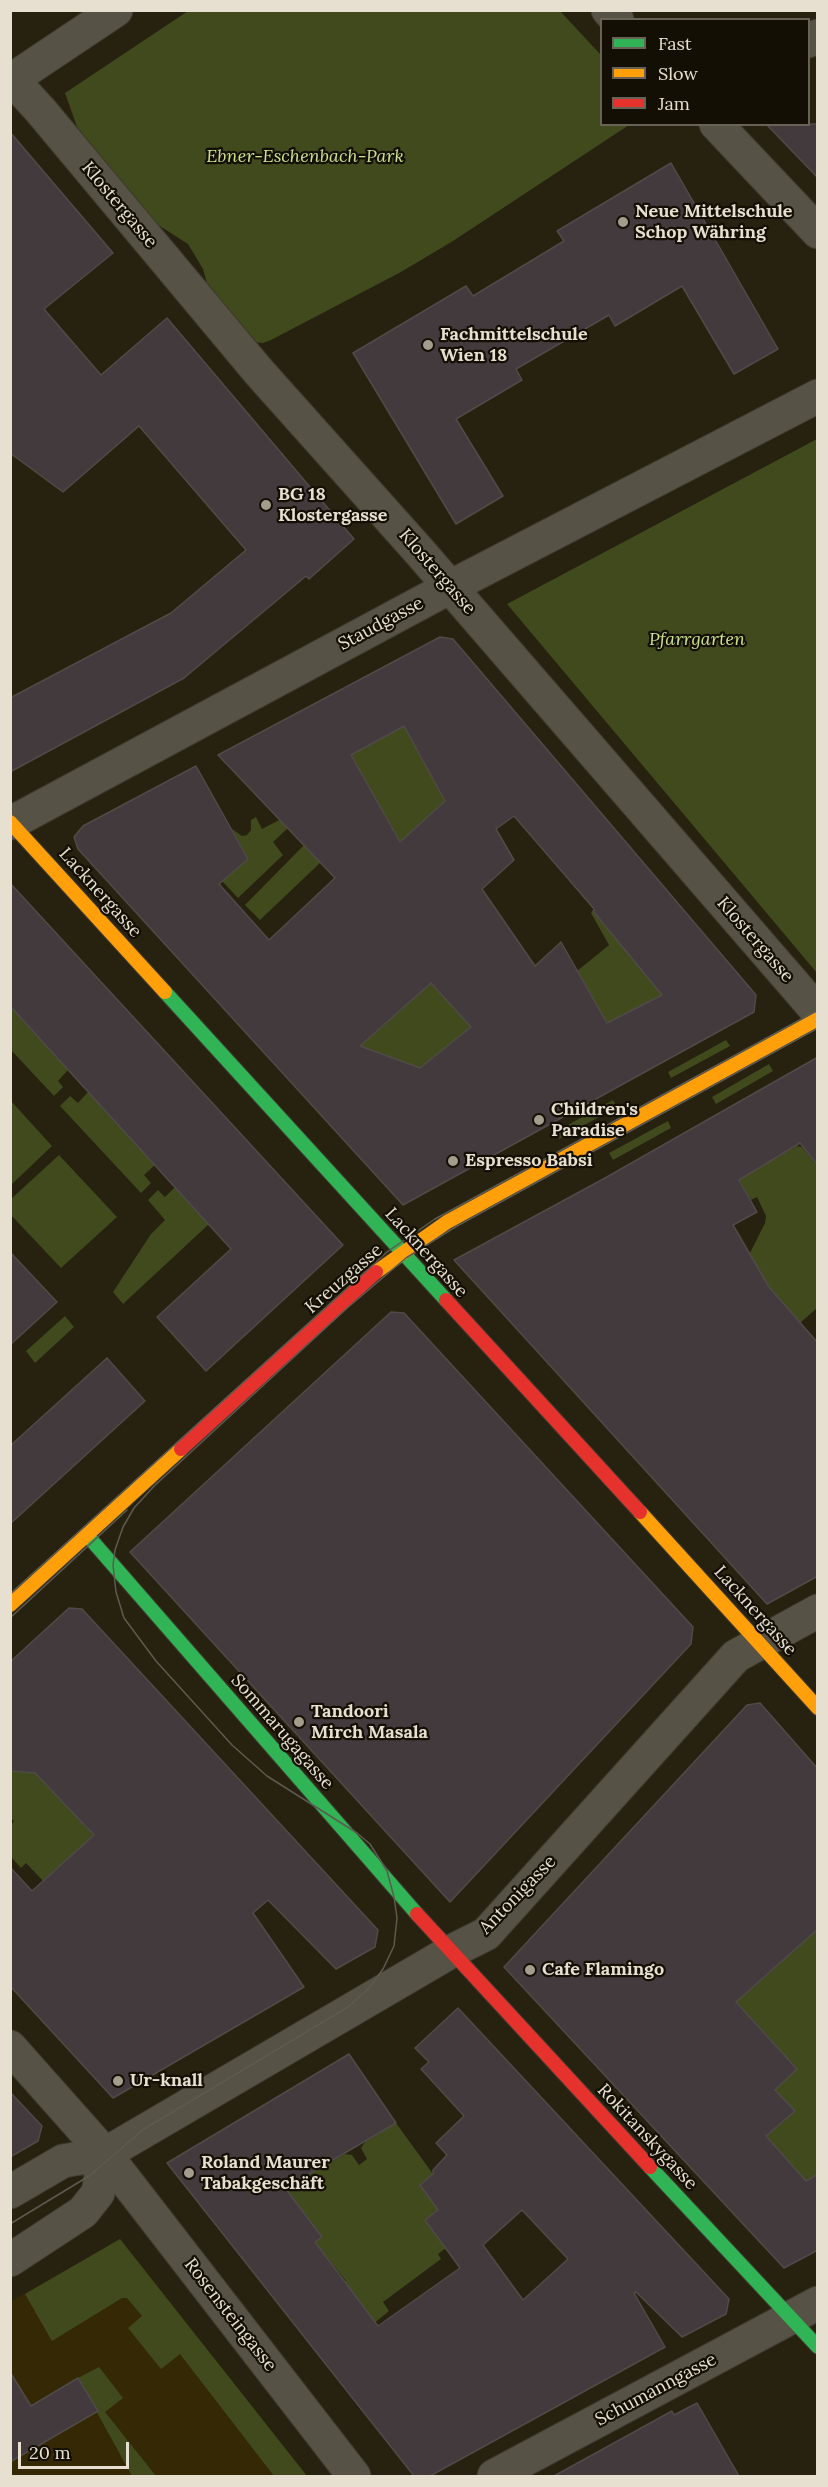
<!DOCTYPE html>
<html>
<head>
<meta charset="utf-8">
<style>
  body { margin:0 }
  #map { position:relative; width:828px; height:2487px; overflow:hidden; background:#272110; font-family:Lora,serif }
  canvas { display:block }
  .frame { position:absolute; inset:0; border:12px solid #e7e0d0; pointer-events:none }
  .legend { position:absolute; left:600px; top:18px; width:210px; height:108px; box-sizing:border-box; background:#130f04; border:2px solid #686356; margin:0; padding:8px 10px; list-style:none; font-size:18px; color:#e7e0d0 }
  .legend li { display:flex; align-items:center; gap:12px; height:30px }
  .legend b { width:30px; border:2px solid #686356 }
  .scale { position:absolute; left:18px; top:2442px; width:111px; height:27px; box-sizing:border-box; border:3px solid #e7e0d0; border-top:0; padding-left:8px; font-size:18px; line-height:21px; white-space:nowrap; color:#e7e0d0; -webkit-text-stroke:4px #130f04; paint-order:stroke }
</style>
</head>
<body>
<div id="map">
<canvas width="828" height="2487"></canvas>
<div class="frame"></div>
<ul class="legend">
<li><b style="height:8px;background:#30b455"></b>Fast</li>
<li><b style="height:8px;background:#ff9f0a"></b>Slow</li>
<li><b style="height:8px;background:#e5322d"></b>Jam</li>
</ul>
<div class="scale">20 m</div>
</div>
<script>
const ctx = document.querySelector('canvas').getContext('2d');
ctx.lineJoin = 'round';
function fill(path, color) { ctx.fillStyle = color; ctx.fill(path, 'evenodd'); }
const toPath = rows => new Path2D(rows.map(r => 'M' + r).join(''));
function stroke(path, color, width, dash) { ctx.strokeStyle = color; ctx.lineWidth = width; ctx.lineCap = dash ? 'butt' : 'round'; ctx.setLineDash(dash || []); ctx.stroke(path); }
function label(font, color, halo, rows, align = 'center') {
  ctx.font = font + ' Lora,serif'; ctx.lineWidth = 4.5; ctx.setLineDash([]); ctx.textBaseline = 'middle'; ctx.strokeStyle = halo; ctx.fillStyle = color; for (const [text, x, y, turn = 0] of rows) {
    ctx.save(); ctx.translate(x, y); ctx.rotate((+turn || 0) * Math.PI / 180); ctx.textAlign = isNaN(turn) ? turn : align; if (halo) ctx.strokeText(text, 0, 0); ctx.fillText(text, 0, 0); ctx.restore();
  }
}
fill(toPath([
  [120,2239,307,2476,11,2476,10,2302]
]), '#352905');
fill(toPath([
  [188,11,560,11,601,55,602,124,629,125,453,241,401,272,271,340,263,343,249,342,208,287,203,269,188,244,138,212,86,152,65,93],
  [817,439,817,973,507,604],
  [404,726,445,801,400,842,351,755],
  [256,817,262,829,283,818,288,828,273,842,283,855,238,898,222,881,248,859,232,829,242,836,247,835,251,830,251,820],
  [304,845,321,862,260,920,245,905],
  [599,905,622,932,616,939,632,958,668,993,607,1024,577,971,609,945,591,913],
  [421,971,471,1027,422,1069,354,1044,374,1034,402,1009],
  [10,1006,68,1070,58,1081,63,1087,54,1096,11,1050],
  [726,1040,730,1046,671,1078,668,1072],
  [769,1064,773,1071,716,1104,712,1097],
  [88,1092,155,1165,144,1175,151,1183,141,1193,60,1106,70,1096,78,1103],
  [613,1100,617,1107,559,1139,555,1132],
  [11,1101,52,1146,11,1185],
  [668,1121,671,1128,613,1160,609,1153],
  [797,1146,802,1147,817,1166,817,1308,800,1323,769,1287,749,1255,765,1223,766,1216,757,1197,751,1200,734,1170,772,1160],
  [59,1155,117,1217,61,1268,10,1214,11,1199],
  [175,1187,209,1224,123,1304,113,1292,151,1234,165,1220,148,1200,158,1190,165,1197],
  [65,1316,74,1327,35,1363,26,1351],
  [22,1756,94,1836,43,1881,26,1863,21,1868,11,1857,11,1825,14,1821,11,1818,10,1771,15,1772,19,1768],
  [818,1905,817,2174,799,2185,780,2164,786,2158,766,2136,795,2111,775,2090,797,2069,735,2000],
  [396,2123,433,2174,420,2185,438,2210,425,2220,446,2248,438,2254,441,2259,383,2302,389,2311,373,2324,343,2284,346,2281,315,2242,321,2237,283,2201,291,2195,276,2177,312,2157,319,2169,345,2154,352,2155,359,2165,367,2159,361,2148,365,2142],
  [120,2239,307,2476,274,2476,180,2354,161,2369,128,2328,142,2316,127,2298,122,2298,52,2341,25,2294],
  [99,2367,123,2398,105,2412,156,2476,132,2476,78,2378]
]), '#404a1d');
const building = toPath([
  [766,124,818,124,818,178,766,124],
  [10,132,113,253,44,309,101,375,167,318,354,539,309,579,306,576,184,678,10,772,10,698,171,613,246,550,139,426,63,492,10,453,10,132],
  [671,163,778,349,734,374,682,286,615,326,609,315,516,369,522,380,456,419,503,496,456,524,353,353,466,286,473,296,564,241,557,231,671,163],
  [440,637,453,639,756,995,754,1012,403,1205,78,849,74,837,83,826,196,766,248,859,219,884,269,940,335,878,218,755,440,637],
  [404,726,445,801,400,842,351,755,404,726],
  [514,816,595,910,593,911,662,995,607,1023,561,942,535,966,482,889,514,860,496,829,514,816],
  [431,983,471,1027,420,1068,360,1046,431,983],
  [10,883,343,1245,206,1371,157,1317,231,1249,10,1006,10,883],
  [818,1057,818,1166,800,1143,739,1180,757,1212,733,1225,769,1287,818,1343,818,1576,767,1604,454,1260,605,1178,818,1057],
  [10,1252,57,1302,10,1345,10,1252],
  [391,1312,404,1313,693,1627,691,1644,450,1902,130,1552,391,1312],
  [107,1358,145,1401,10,1524,10,1446,107,1358],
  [69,1608,82,1609,378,1930,375,1947,336,1969,268,1900,253,1913,304,1987,113,2098,10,1986,10,1867,32,1891,94,1835,35,1773,10,1771,10,1662,69,1608],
  [760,1703,818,1769,818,1929,736,2002,797,2069,775,2090,795,2111,766,2136,806,2181,818,2174,818,2250,784,2268,504,1967,747,1705,760,1703],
  [458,2008,729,2299,726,2314,682,2337,636,2292,634,2293,665,2347,430,2476,414,2476,167,2163,349,2054,396,2123,285,2188,322,2237,315,2242,378,2326,460,2268,425,2220,438,2210,420,2185,433,2174,433,2170,447,2155,436,2143,464,2116,421,2069,429,2062,415,2048,458,2008],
  [522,2210,568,2259,523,2300,483,2245,522,2210],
  [10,2092,42,2126,38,2141,10,2157,10,2092],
  [10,2372,31,2406,78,2378,98,2411,10,2462,10,2372],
  [697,2403,739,2476,554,2476,672,2411,674,2415,697,2403]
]);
fill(building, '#423a3c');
stroke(building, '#504a48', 1.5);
const street = toPath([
  [608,10,617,20],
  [808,41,818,36],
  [10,77,41,111,259,372,419,551,818,1012],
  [10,81,116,10],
  [716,124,818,232],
  [11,823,450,587,818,396],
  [10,2047,105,2154,354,2476],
  [10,2192,63,2161,105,2154,450,1952,486,1934,736,1656,818,1611],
  [10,2260,83,2212,98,2193,105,2154],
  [494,2476,818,2303]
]);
const fast = toPath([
  [165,992,446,1300],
  [87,1535,417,1914],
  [650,2167,818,2347]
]);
const slow = toPath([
  [10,822,165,992],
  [376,1272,447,1222,818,1019],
  [640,1512,818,1708],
  [10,1605,181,1449]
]);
const jam = toPath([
  [446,1300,640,1512],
  [181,1449,376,1272],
  [417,1914,650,2167]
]);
stroke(street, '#3f3a2e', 35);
stroke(fast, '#3f3a2e', 16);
stroke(slow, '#3f3a2e', 16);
stroke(jam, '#3f3a2e', 16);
stroke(street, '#565245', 33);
stroke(fast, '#30b455', 14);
stroke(slow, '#ff9f0a', 14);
stroke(jam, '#e5322d', 14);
stroke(toPath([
  [152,1488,346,1309,406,1258,457,1226,818,1028],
  [10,1594,387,1252,435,1219,818,1010],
  [10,1618,127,1510],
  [10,2224,89,2176,144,2129,348,2007,370,1987,383,1969,394,1946,397,1918,394,1897,387,1871,370,1844,357,1833,267,1776,232,1745,156,1661,124,1618,116,1592,113,1565,115,1550,123,1527,134,1508,157,1483]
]), '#5e5a50', 1.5);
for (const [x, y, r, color] of [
  [623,222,6,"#a49d8d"],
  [428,345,6,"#a49d8d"],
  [266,505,6,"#a49d8d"],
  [539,1120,6,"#a49d8d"],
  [453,1161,6,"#a49d8d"],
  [299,1722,6,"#a49d8d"],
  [530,1970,6,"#a49d8d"],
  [118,2081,6,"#a49d8d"],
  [189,2173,6,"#a49d8d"]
]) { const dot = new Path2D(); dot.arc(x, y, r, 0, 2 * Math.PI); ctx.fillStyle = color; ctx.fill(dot); stroke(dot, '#130f04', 2); }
label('italic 18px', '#cae28a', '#130f04', [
  ["Ebner-Eschenbach-Park",305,157],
  ["Pfarrgarten",697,640]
]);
label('18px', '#e7e0d0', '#130f04', [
  ["Klostergasse",119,205,50],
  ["Klostergasse",437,572,49],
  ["Staudgasse",381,624,-28],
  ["Lacknergasse",100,893,48],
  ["Klostergasse",755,940,49],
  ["Lacknergasse",426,1253,48],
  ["Kreuzgasse",344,1279,-41],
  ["Lacknergasse",755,1611,48],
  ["Sommarugagasse",282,1732,49],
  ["Antonigasse",518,1895,-46],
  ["Rokitanskygasse",647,2137,47],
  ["Rosensteingasse",230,2315,52],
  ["Schumanngasse",656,2390,-28]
]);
label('bold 18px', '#e7e0d0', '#130f04', [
  ["Neue Mittelschule",635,212],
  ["Schop Währing",635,233],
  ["Fachmittelschule",440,335],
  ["Wien 18",440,356],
  ["BG 18",278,495],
  ["Klostergasse",278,516],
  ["Children's",551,1110],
  ["Paradise",551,1131],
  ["Espresso Babsi",465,1161],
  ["Tandoori",311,1712],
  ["Mirch Masala",311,1733],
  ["Cafe Flamingo",542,1970],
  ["Ur-knall",130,2081],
  ["Roland Maurer",201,2163],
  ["Tabakgeschäft",201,2184]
], 'left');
</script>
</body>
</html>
